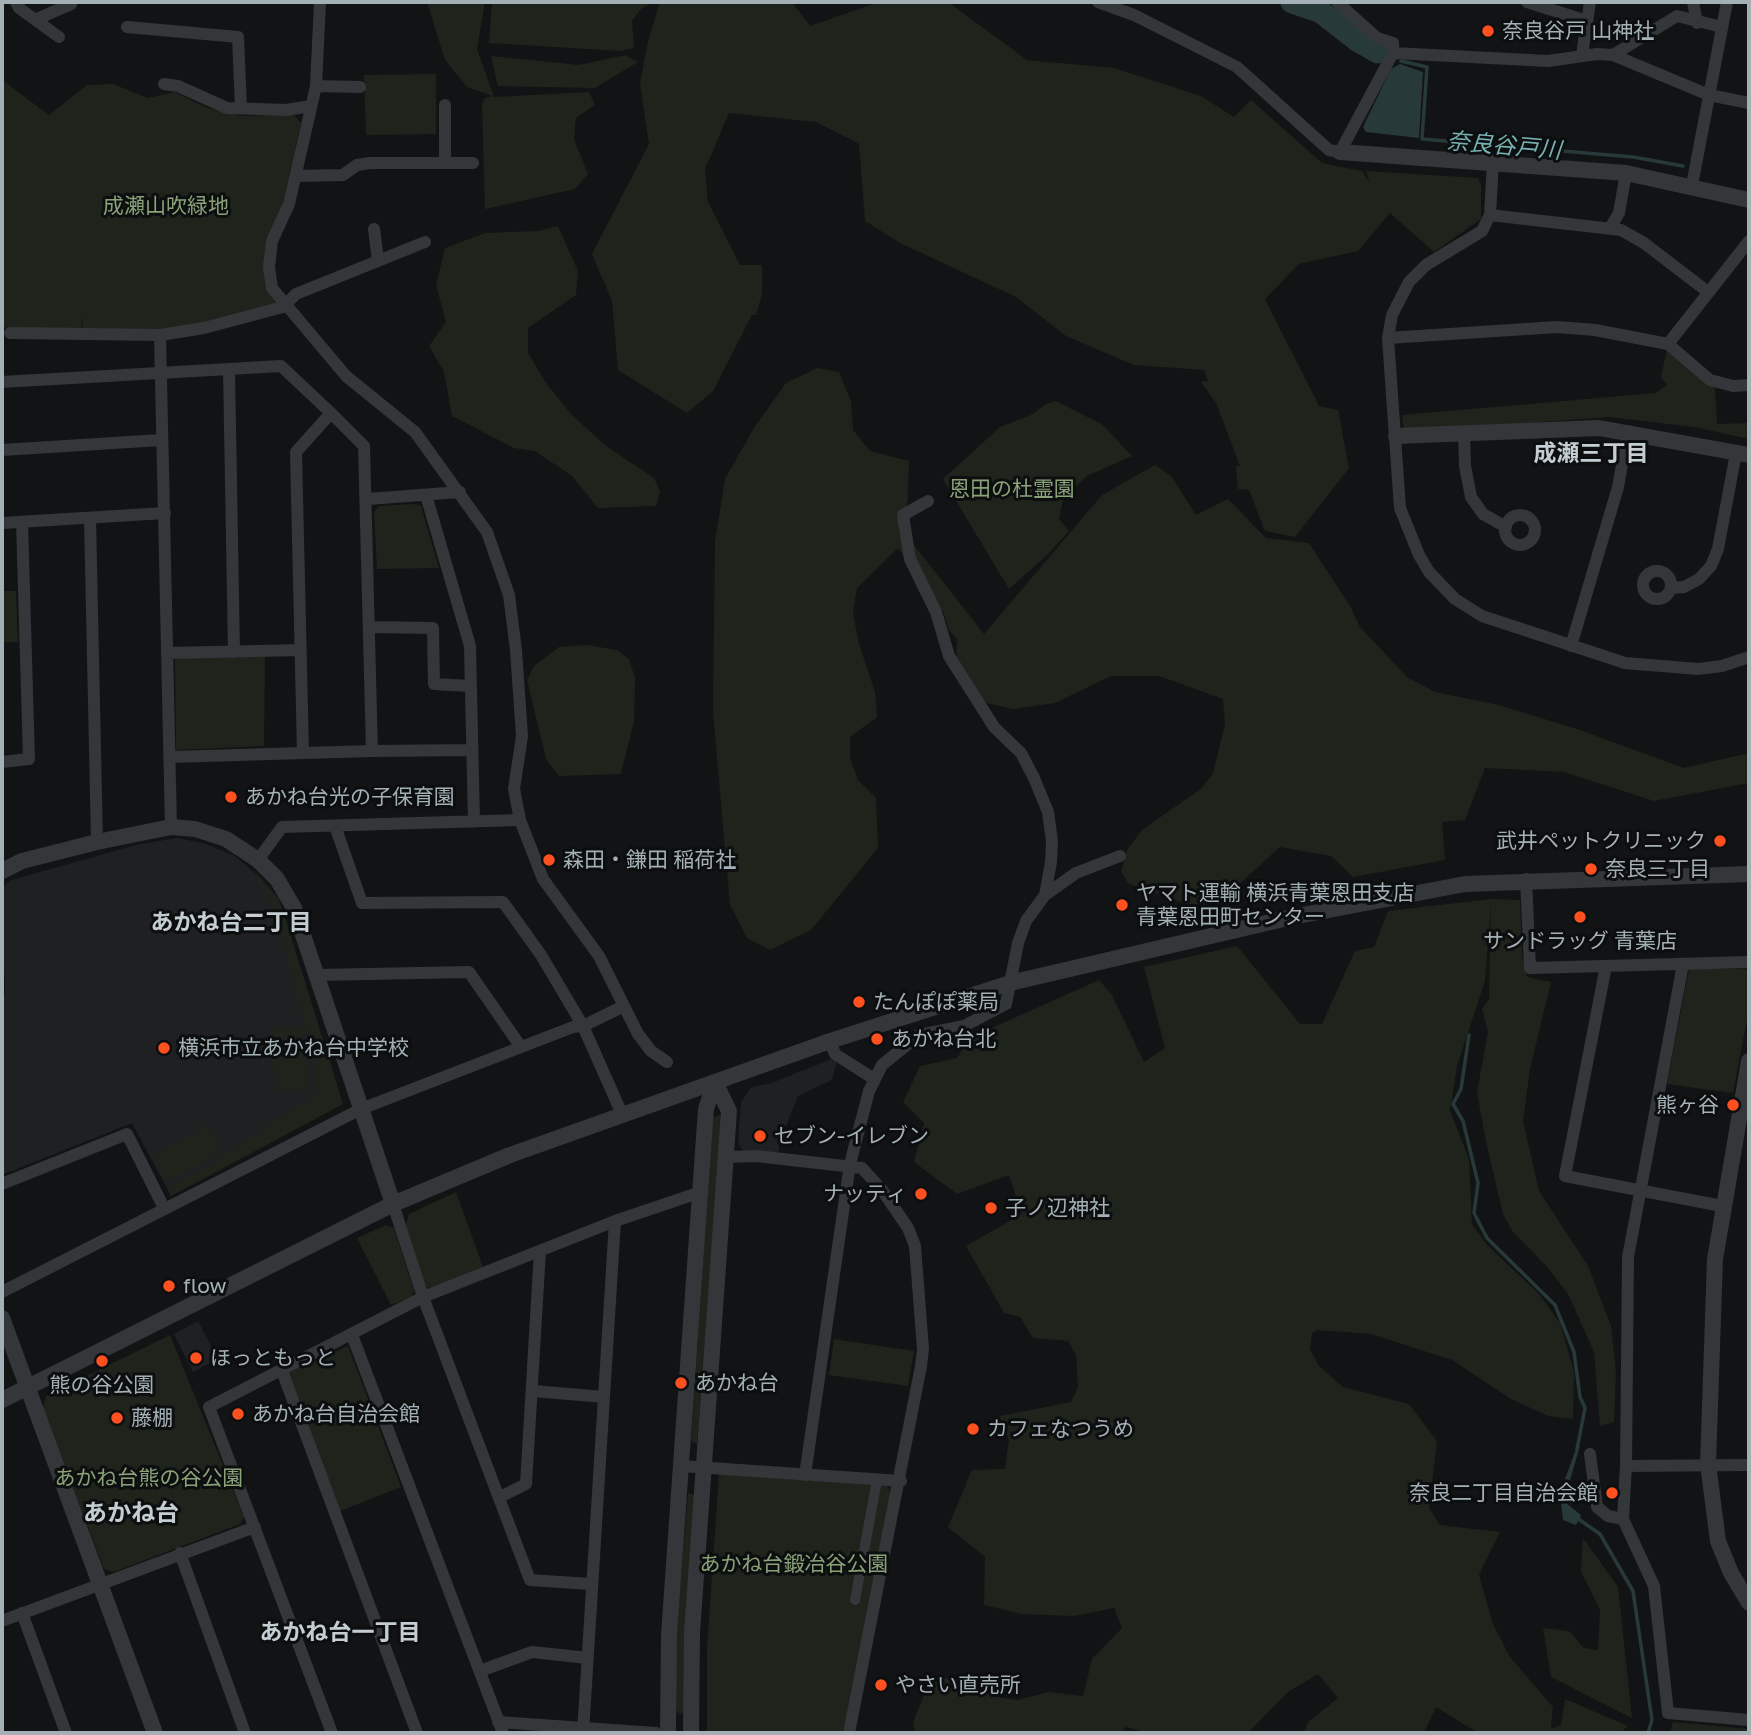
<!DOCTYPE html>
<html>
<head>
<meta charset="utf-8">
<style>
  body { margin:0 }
  #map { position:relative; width:1751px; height:1735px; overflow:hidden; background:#121314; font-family:"Golos Text",sans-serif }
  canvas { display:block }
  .frame { position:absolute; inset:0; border:4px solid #a3b1b6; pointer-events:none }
</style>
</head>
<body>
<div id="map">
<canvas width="1751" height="1735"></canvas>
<div class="frame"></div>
</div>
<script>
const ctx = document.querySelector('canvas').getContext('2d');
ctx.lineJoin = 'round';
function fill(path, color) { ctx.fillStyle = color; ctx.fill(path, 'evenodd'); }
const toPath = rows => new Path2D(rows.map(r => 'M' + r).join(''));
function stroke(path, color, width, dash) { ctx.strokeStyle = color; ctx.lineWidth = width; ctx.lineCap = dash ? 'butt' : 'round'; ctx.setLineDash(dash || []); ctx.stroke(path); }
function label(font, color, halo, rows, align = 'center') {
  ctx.font = font + ' "Golos Text","Noto Sans JP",sans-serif'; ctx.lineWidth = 6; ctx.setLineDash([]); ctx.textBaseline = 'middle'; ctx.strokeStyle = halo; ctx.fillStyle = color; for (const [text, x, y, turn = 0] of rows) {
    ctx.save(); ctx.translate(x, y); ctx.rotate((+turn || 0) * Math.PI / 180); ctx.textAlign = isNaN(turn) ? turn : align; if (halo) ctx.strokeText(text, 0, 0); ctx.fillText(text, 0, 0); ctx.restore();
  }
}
fill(toPath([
  [177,838,203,843,235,856,260,877,279,899,343,1104,171,1196,132,1123,2,1175,2,996,5,995,2,888,11,880,140,844],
  [834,1058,837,1061,832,1080,798,1096,786,1126,782,1127,778,1153,743,1150,738,1144,741,1102,751,1087,769,1084],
  [198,1321,218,1359,193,1372,174,1334]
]), '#1e2021');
fill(toPath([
  [427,2,485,2,477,49,494,97,589,92,595,105,576,118,574,139,588,174,575,189,485,209,482,104,485,98,493,96,467,87,445,60],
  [492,2,654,2,641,9,632,21,634,48,621,51,489,43],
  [660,2,792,2,810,26,879,2,948,2,1027,60,1114,68,1201,96,1234,117,1251,100,1322,163,1362,171,1370,183,1366,171,1478,178,1481,185,1481,219,1434,252,1390,213,1358,251,1299,264,1265,299,1319,406,1338,410,1349,468,1295,537,1265,531,1249,490,1238,489,1236,466,1240,466,1216,403,1201,382,1208,381,1204,370,1134,365,1066,336,1016,297,900,243,865,221,859,144,816,122,729,113,705,169,708,202,740,265,762,265,762,294,756,315,752,315,713,391,687,413,618,370,612,301,592,254,649,144,640,83,648,41],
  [625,55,638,62,595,88,498,86,491,56,579,65],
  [436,74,436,134,366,135,364,75],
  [2,80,49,115,87,85,113,84,148,98,175,92,205,107,240,116,294,115,301,123,282,207,267,245,280,304,202,324,152,330,82,329,83,313,80,335,2,327],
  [558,226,578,271,576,295,528,328,528,353,546,383,572,415,606,446,654,478,660,491,656,506,598,508,572,476,535,451,514,448,452,416,444,372,429,346,446,322,436,285,445,248,485,233,538,231],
  [1667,349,1715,387,1717,424,1749,423,1749,439,1694,427,1609,417,1404,432,1402,415,1656,393,1667,385,1661,377],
  [817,368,839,372,851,401,853,430,870,451,909,461,906,535,984,634,1102,495,1155,465,1172,477,1196,515,1228,499,1266,538,1309,543,1350,606,1360,627,1407,677,1435,692,1499,705,1577,729,1684,768,1749,753,1749,783,1654,801,1564,772,1485,768,1465,820,1442,822,1445,860,1353,877,1331,856,1280,847,1213,908,1189,905,1129,884,1121,872,1127,850,1142,830,1202,788,1213,773,1225,724,1223,699,1159,676,1111,676,1055,703,1013,709,977,701,956,669,957,639,949,630,943,611,898,548,857,588,853,613,859,644,875,692,877,717,850,737,850,758,858,780,876,798,878,848,811,930,770,950,747,938,730,905,713,712,715,541,725,479,754,428,786,383],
  [1056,401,1103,425,1132,456,1087,476,1063,499,1059,519,1069,531,1049,553,1009,589,943,479,1000,427,1031,415,1046,404],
  [415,504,421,506,439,568,377,569,374,512,379,506],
  [2,591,16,591,18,642,2,642],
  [587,645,617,650,629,659,635,678,634,721,621,774,559,776,546,759,527,680,534,666,559,647],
  [265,657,264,746,176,750,175,658],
  [252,870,282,908,343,1104,171,1196,167,1188,216,1161,319,1092,307,1032,275,913],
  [1491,899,1520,900,1522,956,1527,977,1551,982,1530,1069,1523,1121,1539,1191,1588,1266,1611,1326,1616,1373,1614,1422,1600,1426,1594,1352,1568,1294,1547,1267,1513,1232,1503,1214,1486,1142,1477,1092,1488,1032,1482,1009,1489,999,1491,903,1485,981,1457,1066,1450,1111,1469,1159,1472,1224,1487,1245,1539,1294,1560,1323,1574,1372,1573,1419,1548,1416,1511,1399,1452,1360,1371,1334,1317,1330,1312,1333,1310,1349,1319,1366,1343,1387,1409,1404,1437,1441,1429,1508,1440,1525,1500,1532,1479,1575,1493,1624,1510,1657,1553,1707,1551,1729,1561,1725,1565,1699,1628,1726,1620,1733,1478,1733,1436,1707,1424,1733,1304,1733,1308,1722,1338,1698,1318,1674,1288,1692,1248,1733,1150,1733,1125,1727,1122,1733,915,1733,913,1722,932,1676,975,1683,996,1697,1017,1700,1049,1692,1083,1696,1092,1659,1122,1628,1114,1608,1074,1616,1021,1614,984,1605,985,1557,948,1527,972,1470,1005,1469,1009,1439,995,1417,1071,1402,1078,1387,1076,1355,1068,1341,1033,1338,1020,1317,1004,1313,966,1246,1022,1214,1009,1175,957,1194,914,1162,924,1123,903,1102,920,1066,957,1058,969,1038,1099,980,1112,995,1144,1062,1165,1048,1144,967,1237,946,1300,1024,1322,1024,1355,951,1374,947,1388,911],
  [1689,969,1749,969,1749,1009,1733,1093,1667,1084],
  [301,1025,309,1089,277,1093,269,1029],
  [719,1115,722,1117,697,1444,691,1441,713,1118],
  [207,1125,222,1153,167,1182,153,1154],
  [456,1192,483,1267,432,1288,424,1287,406,1225,409,1214],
  [386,1225,394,1228,414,1291,411,1297,391,1305,357,1238],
  [170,1335,244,1517,240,1524,114,1572,104,1569,43,1407,46,1396],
  [834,1339,914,1351,908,1386,829,1375],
  [348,1346,401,1487,340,1511,287,1373],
  [719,1474,887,1486,891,1491,843,1733,707,1733,707,1649],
  [688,1493,695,1495,685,1711,680,1714,675,1709,677,1627],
  [1583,1538,1618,1587,1632,1718,1551,1677,1543,1628,1569,1631,1584,1648,1598,1650,1600,1610,1581,1571],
  [1673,1722,1749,1729,1749,1733,1670,1733]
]), '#1e241c');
fill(toPath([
  [1400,64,1423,72,1419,138,1366,132,1363,127,1391,69],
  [1577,1446,1580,1446,1565,1497,1566,1503,1581,1515,1576,1525,1563,1520,1560,1493]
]), '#283939');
stroke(toPath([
  [1401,61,1427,67,1422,139,1633,157,1683,166],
  [1469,1035,1461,1089,1453,1104,1463,1121,1478,1183,1474,1213,1487,1238,1555,1305,1574,1352,1580,1397,1585,1408,1577,1449],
  [1577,1518,1600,1534,1633,1591,1652,1720,1648,1733]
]), '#283939', 3.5);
stroke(toPath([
  [1292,2,1321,12,1357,40,1378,52]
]), '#283939', 23);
stroke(toPath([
  [855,1600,877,1480]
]), '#33373a', 10);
stroke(toPath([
  [16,2,19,8,59,37],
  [320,2,316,86,289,204,272,241,269,267,272,288,346,376,415,432,487,532,509,595,516,650,522,736,514,789,520,820,543,879,599,956,638,1034,651,1051,667,1062],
  [1098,2,1134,15,1237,67,1329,150,1340,152,1393,53,1393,43,1377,38,1337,2],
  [1527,2,1587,21],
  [1693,2,1697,23],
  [37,19,71,4],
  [127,27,238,37,241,108],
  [1393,53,1548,61,1597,54,1613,55,1709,95,1749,103],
  [1582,55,1590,2],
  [1613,55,1677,16,1722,27],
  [164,84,178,86,227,108,286,110,311,106],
  [316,86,360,87],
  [1493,162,1490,215,1482,231,1426,265,1409,282,1392,315,1388,338,1400,508,1419,555,1429,572,1455,599,1482,616,1625,663,1698,669,1722,666,1749,657],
  [445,163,445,105],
  [296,176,343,175,357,165,370,163,473,163],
  [1692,185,1727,2],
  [1490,215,1621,230,1644,243,1708,292],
  [1610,228,1619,213,1626,173],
  [374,229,378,261],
  [10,333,160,335,204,328,283,307,296,294,425,242],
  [160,335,171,827],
  [1388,338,1557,327,1595,330,1668,344,1710,380,1733,386,1749,385],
  [1668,344,1749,241],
  [229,370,234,652],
  [2,382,281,366,331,413,296,452,303,753],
  [1464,434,1465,466,1471,497,1483,514,1506,527],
  [2,450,161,440],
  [426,495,470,646,474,822],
  [368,499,460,492],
  '1505 530a15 15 0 1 1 30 0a15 15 0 1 1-30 0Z',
  [90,518,97,842],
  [2,523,165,513],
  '1643 585a14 14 0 1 1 28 0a14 14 0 1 1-28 0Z',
  [1671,588,1684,587,1699,579,1711,566,1718,549,1736,453],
  [370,627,433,628,434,684,470,686],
  [1571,646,1618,487,1628,431],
  [167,653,301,650],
  [372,751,472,750],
  [170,757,372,751,364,446,331,413],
  [2,762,29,759,22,522],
  [335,826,362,903,503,902,541,955,583,1026,622,1114],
  [258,860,282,827,520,820],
  [1526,879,1530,968,1749,962],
  [1045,895,1076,873,1120,856],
  [1683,964,1628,1257,1626,1466,1623,1519,1654,1586,1668,1713,1749,1720],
  [1606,966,1565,1176,1722,1206],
  [317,975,469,972,521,1047],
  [830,1041,835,1054,874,1079],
  [726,1157,756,1156,862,1168,882,1190,908,1228,915,1246,923,1349,921,1366,849,1733],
  [2,1184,127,1134,164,1208],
  [393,1204,423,1297,530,1580,590,1584],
  [2,1292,361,1109,573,1027,583,1026,622,1007],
  [352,1335,503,1733],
  [282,1371,417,1733],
  [533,1391,604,1397],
  [1590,1454,1597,1507,1608,1516,1623,1519],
  [681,1466,901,1481],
  [1626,1466,1749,1465],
  [805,1475,850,1164,869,1091,882,1065,919,1035,964,1026,1006,1004,1018,943,1026,921,1045,895,1051,862,1052,841,1048,812,1034,778,1021,753,994,727,949,656,936,612,910,559,903,515,928,501],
  [500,1497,526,1484,540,1251],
  [180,1553,245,1733],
  [22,1613,66,1733],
  [2,1621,255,1527],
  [480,1671,532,1652,588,1658],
  [498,1722,656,1733],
  [332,1733,209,1407,423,1297,615,1221,701,1192],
  [583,1733,615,1221]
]), '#33373a', 12);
stroke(toPath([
  [1340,152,1626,173,1749,200],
  [1396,436,1599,428,1749,455],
  [2,871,22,861,97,842,171,827,195,829,226,839,258,860,277,879,294,908,393,1204],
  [1749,1061,1715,1259,1708,1464,1718,1541,1731,1573,1749,1603],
  [2,1318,155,1733],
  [2,1400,393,1204,510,1155,830,1041,1010,983,1292,917,1465,884,1749,874],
  [668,1733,669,1635,706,1109,715,1082],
  [691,1733,692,1633,729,1111,715,1082]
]), '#33373a', 16);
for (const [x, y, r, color] of [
  [1488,31,7,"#ff5020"],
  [231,797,7,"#ff5020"],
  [1720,841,7,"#ff5020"],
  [549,860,7,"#ff5020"],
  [1591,869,7,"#ff5020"],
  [1122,905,7,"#ff5020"],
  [1580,917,7,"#ff5020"],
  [859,1002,7,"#ff5020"],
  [877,1039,7,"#ff5020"],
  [164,1048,7,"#ff5020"],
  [1733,1105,7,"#ff5020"],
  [760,1136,7,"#ff5020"],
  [921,1194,7,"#ff5020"],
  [991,1208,7,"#ff5020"],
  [169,1286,7,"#ff5020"],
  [196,1358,7,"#ff5020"],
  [102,1361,7,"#ff5020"],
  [681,1383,7,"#ff5020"],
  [238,1414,7,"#ff5020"],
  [117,1418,7,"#ff5020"],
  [973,1429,7,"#ff5020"],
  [1612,1493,7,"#ff5020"],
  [881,1685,7,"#ff5020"]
]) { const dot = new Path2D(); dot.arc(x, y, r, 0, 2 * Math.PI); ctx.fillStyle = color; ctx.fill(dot); stroke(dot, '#0d0e0f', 2.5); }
label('21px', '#a3b1b6', '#0d0e0f', [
  ["奈良谷戸 山神社",1502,31],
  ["あかね台光の子保育園",245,797],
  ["武井ペットクリニック",1706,841,"right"],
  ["森田・鎌田 稲荷社",563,860],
  ["奈良三丁目",1605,869],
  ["ヤマト運輸 横浜青葉恩田支店",1136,893],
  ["青葉恩田町センター",1136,917],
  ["サンドラッグ 青葉店",1580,941,"center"],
  ["たんぽぽ薬局",873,1002],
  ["あかね台北",891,1039],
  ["横浜市立あかね台中学校",178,1048],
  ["熊ヶ谷",1719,1105,"right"],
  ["セブン-イレブン",774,1136],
  ["ナッティ",907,1194,"right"],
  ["子ノ辺神社",1005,1208],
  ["flow",183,1286],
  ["ほっともっと",210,1358],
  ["あかね台",695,1383],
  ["熊の谷公園",102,1385,"center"],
  ["あかね台自治会館",252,1414],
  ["藤棚",131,1418],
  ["カフェなつうめ",987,1429],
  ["奈良二丁目自治会館",1598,1493,"right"],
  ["やさい直売所",895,1685]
], 'left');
label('21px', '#89a278', '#0d0e0f', [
  ["成瀬山吹緑地",166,206],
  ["恩田の杜霊園",1012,489],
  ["あかね台熊の谷公園",149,1478],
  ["あかね台鍛冶谷公園",794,1564]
]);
label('italic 23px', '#77b3b4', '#0d0e0f', [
  ["奈良谷戸川",1504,146,5]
]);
label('bold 23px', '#c4ced2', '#0d0e0f', [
  ["成瀬三丁目",1591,454],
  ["あかね台二丁目",231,923],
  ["あかね台一丁目",340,1633]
]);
label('bold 24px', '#c4ced2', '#0d0e0f', [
  ["あかね台",131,1513]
]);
</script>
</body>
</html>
